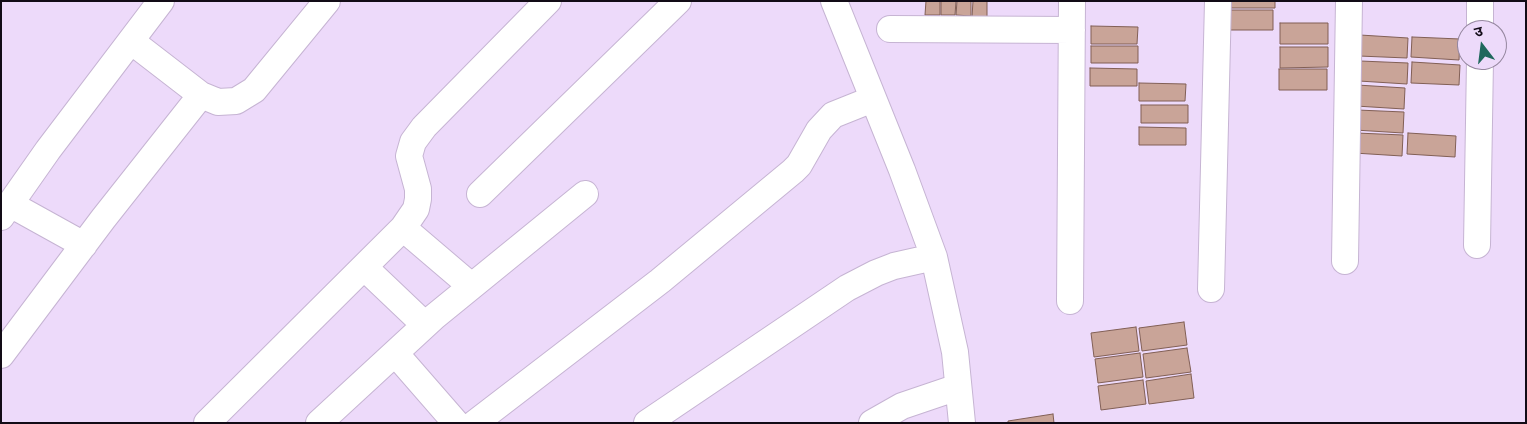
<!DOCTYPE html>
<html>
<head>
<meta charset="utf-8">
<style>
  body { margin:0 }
  #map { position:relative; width:1527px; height:424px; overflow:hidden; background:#eddafa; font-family:"Work Sans","Noto Sans Devanagari",sans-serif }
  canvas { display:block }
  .frame { position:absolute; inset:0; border:2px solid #120b16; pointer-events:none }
  .north { position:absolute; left:1457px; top:20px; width:50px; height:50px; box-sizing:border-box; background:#eddafa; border:1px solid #95879f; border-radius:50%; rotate:345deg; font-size:14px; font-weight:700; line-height:20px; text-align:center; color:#120b16 }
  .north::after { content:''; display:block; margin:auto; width:18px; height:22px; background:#20685d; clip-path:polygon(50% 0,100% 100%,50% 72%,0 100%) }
</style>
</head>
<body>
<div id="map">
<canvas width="1527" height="424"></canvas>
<div class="frame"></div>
<div class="north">उ</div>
</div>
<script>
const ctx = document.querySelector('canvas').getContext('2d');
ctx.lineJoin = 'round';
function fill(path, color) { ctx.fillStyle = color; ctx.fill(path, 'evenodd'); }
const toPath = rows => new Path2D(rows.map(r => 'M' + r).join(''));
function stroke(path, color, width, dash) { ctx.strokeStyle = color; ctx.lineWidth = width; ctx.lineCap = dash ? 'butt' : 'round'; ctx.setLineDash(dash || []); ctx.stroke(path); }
const building = toPath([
  [926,1,940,1,940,15,925,15,926,1],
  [941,1,956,1,955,15,941,15,941,1],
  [957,1,971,1,971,16,956,15,957,1],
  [973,1,987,1,987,17,972,17,973,1],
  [1227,1,1275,1,1275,8,1227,8,1227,1],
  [1225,10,1273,10,1273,30,1226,30,1225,10],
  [1280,23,1328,23,1328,44,1280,44,1280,23],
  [1091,26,1138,27,1137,44,1091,44,1091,26],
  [1360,35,1408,38,1407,58,1359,56,1360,35],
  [1412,37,1460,39,1459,60,1411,57,1412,37],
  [1091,46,1138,46,1138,63,1091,63,1091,46],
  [1280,47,1328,47,1328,67,1280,68,1280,47],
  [1360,61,1408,63,1407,84,1359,81,1360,61],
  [1412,62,1460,65,1459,85,1411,83,1412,62],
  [1090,68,1137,69,1137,86,1090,86,1090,68],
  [1279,69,1327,69,1327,90,1279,90,1279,69],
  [1139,83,1186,84,1185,101,1139,101,1139,83],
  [1357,85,1405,88,1404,109,1356,106,1357,85],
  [1141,105,1188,105,1188,123,1141,123,1141,105],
  [1357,110,1404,112,1403,133,1355,130,1357,110],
  [1139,127,1186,128,1186,145,1139,145,1139,127],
  [1356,133,1403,135,1402,156,1354,153,1356,133],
  [1408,133,1456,136,1455,157,1407,154,1408,133],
  [1184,322,1187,345,1142,351,1139,328,1184,322],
  [1136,327,1139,351,1094,357,1091,333,1136,327],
  [1187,348,1191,372,1146,378,1143,354,1187,348],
  [1140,353,1143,377,1098,383,1095,359,1140,353],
  [1191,374,1194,398,1149,404,1146,381,1191,374],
  [1143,380,1146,404,1101,410,1098,386,1143,380],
  [1053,414,1054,423,1008,423,1008,421,1053,414]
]);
fill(building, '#c9a498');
stroke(building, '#815f55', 1);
const street = toPath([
  [834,1,902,170,934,257,955,352,962,423],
  [890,29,1072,30],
  [1480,30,1480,1],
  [131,41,201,95,218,102,236,101,254,90,327,1],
  [480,194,678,1],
  [10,204,84,245],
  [1,217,48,150,161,1],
  [403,228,471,286],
  [1477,245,1480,60],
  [1345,261,1349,1],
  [364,267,425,325],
  [1211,289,1218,1],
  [1070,301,1072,1],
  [395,353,456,423],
  [1,355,103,219,201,95],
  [207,423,403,228,416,209,418,199,418,189,409,156,413,142,424,127,548,1],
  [319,423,434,317,585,194],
  [475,423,660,281,793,171,799,165,819,130,833,115,873,99],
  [647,423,847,288,876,273,894,266,934,257],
  [872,423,902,406,958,387]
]);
stroke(street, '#c6b4d3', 28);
stroke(street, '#fff', 26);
</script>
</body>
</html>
